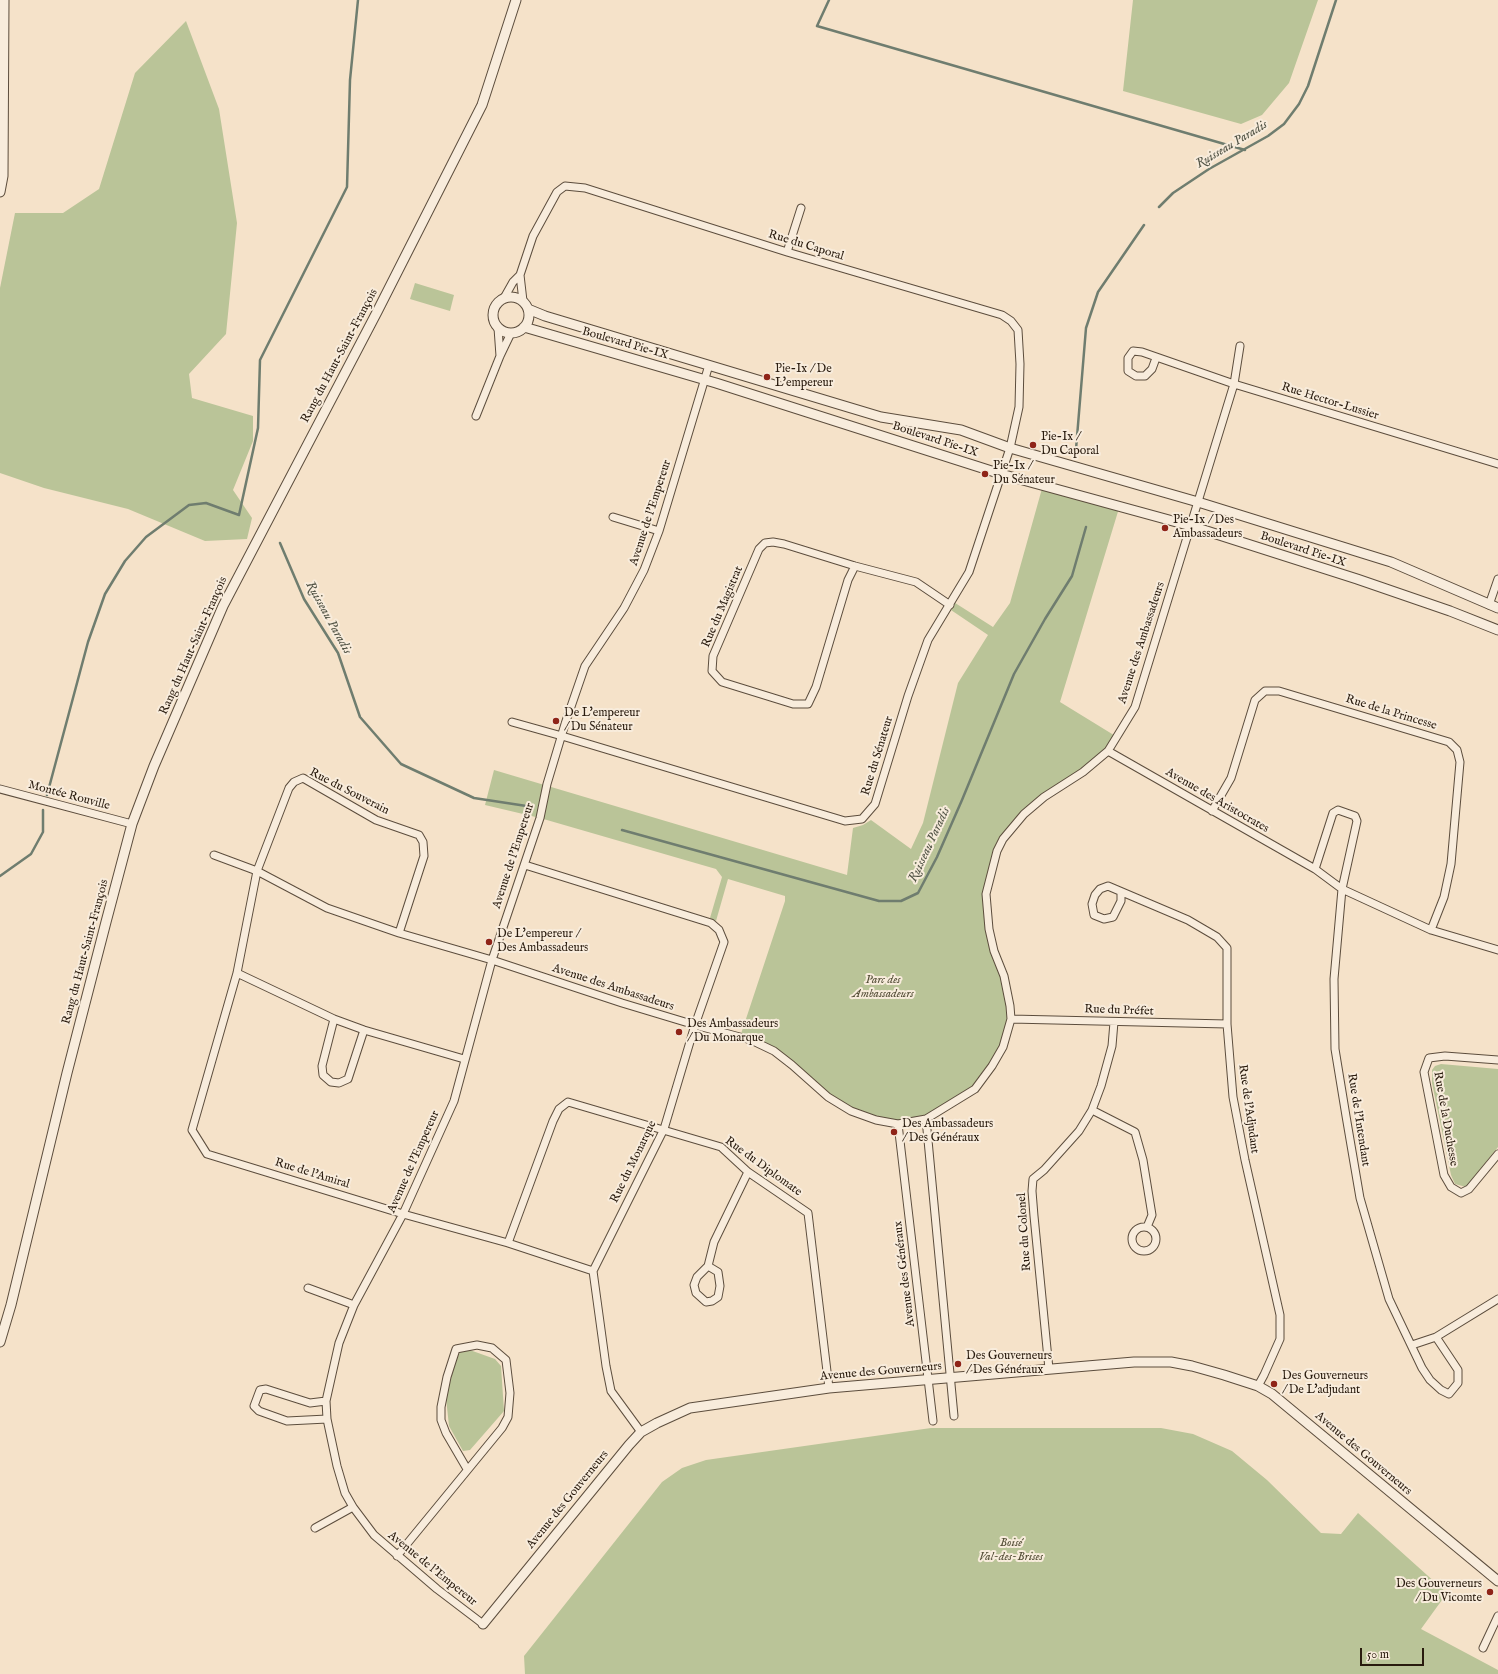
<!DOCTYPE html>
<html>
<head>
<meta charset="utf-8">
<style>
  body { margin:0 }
  #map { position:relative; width:1498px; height:1674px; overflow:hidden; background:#f5e2c9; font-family:"IM FELL English",serif }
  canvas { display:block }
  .scale { position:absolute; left:1360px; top:1648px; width:64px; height:18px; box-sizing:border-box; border:2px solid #291b0e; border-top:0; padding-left:5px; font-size:12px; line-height:14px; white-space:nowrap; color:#291b0e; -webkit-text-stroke:3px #f8ecdc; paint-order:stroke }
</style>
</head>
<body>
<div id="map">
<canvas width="1498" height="1674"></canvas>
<div class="scale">50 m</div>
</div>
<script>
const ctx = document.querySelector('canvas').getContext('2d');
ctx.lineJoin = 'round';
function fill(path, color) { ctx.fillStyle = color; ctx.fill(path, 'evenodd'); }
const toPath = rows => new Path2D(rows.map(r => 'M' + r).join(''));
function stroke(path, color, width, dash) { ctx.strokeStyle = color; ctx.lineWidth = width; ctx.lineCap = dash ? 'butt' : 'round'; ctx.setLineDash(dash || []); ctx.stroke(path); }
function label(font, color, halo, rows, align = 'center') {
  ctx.font = font + ' "IM FELL English",serif'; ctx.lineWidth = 4; ctx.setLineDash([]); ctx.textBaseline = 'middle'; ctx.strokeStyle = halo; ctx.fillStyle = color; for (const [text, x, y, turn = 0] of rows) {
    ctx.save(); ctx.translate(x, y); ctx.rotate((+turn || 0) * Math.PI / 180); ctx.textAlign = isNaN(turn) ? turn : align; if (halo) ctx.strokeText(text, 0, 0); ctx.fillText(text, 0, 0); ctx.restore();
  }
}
fill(toPath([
  [1133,0,1318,0,1289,83,1262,115,1241,124,1123,91],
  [186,21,219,109,237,223,226,334,189,374,192,398,253,416,253,441,233,490,252,518,247,539,205,541,128,509,44,488,0,473,0,288,15,213,63,213,99,189,135,73],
  [415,283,454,295,450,311,410,299],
  [1043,485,1120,505,1060,702,1117,737,1108,751,1044,797,1003,839,986,894,989,932,1010,1006,1003,1047,975,1089,937,1113,898,1124,851,1111,774,1051,740,1037,785,901,785,896,728,879,716,921,710,918,722,877,716,869,540,818,485,805,494,770,847,875,853,828,863,825,871,820,911,849,923,823,958,683,988,635,948,608,952,601,993,627,1010,603],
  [1441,1064,1498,1069,1498,1147,1466,1187,1455,1184,1451,1175,1432,1083,1432,1070,1435,1066],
  [467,1349,495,1359,501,1366,504,1411,470,1450,463,1451,449,1426,446,1398,456,1359,461,1351],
  [931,1428,1161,1428,1193,1434,1232,1451,1267,1480,1321,1533,1341,1534,1358,1513,1447,1593,1421,1629,1498,1670,1498,1674,525,1674,524,1656,662,1482,682,1468,706,1460]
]), '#bac498');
stroke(toPath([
  [829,0,817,26,1245,150],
  [1159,207,1173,193,1209,169,1268,136,1284,124,1299,104,1308,86,1336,0],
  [1076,449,1086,328,1098,292,1144,225],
  [280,543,304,599,338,653,360,717,401,764,474,798,533,807],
  [47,795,88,642,105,594,125,561,146,537,189,505,206,503,239,515,258,428,260,360,347,187,350,80,358,0],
  [622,830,879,901,901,901,918,893,937,857,962,800,1014,674,1045,619,1072,576,1086,527],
  [0,876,31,854,43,832,43,810]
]), '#6f7d6f', 2.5);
const minor = toPath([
  [787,252,801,208],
  [520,275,523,301],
  [504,298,513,282,520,275,533,236,557,192,565,186,585,188,787,252,1002,315,1011,321,1018,330,1020,364,1019,407,1010,448,969,572,928,640,908,696,875,804,862,819,845,821,562,736,512,722],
  [498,328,500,356],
  [1156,358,1152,369,1145,376,1136,376,1128,371,1128,358,1133,351,1142,352,1234,384,1498,464],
  [476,416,500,356,511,333],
  [613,517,659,531],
  [855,566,848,580,816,687,808,704,793,704,722,682,712,671,713,656,759,549,765,543,773,542,784,544,855,566,916,582,950,605],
  [1489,605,1498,579],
  [1108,751,1315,869,1342,889,1431,930,1498,950],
  [0,789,132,824],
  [1212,811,1231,778,1255,700,1265,691,1279,691,1449,742,1457,750,1460,762,1451,864,1444,897,1431,930],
  [214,855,257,871,327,908,399,933,492,960,622,1003,695,1025,751,1040,774,1051,792,1065,828,1097,851,1111,876,1120,898,1124,926,1119,975,1089,992,1066,1003,1047,1011,1019,1010,1006,1004,976,994,951,989,929,986,894,997,851,1003,839,1024,814,1044,797,1083,772,1108,751,1135,707,1234,384,1240,346],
  [525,865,711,923,719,930,724,942,695,1025,664,1129,593,1271,606,1366,611,1391,641,1432],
  [1315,869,1333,813,1338,810,1355,816,1357,821,1342,889,1334,979,1335,1049,1346,1116,1360,1198,1389,1299,1422,1368,1430,1380,1441,1390,1449,1394,1458,1383,1458,1370,1436,1337],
  [1121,892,1121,901,1113,917,1104,919,1094,915,1092,904,1095,895,1100,889,1108,886,1188,920,1217,937,1227,948,1227,1024,1233,1097,1245,1160,1280,1315,1280,1339,1264,1375,1258,1386],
  [399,933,424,856,423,842,419,835,376,820,303,778,294,782,289,788,257,871,237,973,192,1130,207,1154,403,1214,508,1243,593,1271],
  [237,973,334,1019,364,1030,464,1059],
  [334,1019,322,1066,323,1075,331,1082,339,1083,348,1079,364,1030],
  [1011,1019,1227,1024],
  [1498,1060,1445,1056,1429,1058,1424,1072,1444,1175,1451,1187,1461,1193,1469,1189,1498,1154],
  [1092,1110,1135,1132,1143,1160,1152,1215,1147,1227],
  [926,1119,954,1416],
  [898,1124,933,1421],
  '1132 1239a12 12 0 1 1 24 0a12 12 0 1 1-24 0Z',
  [508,1243,553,1121,559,1109,568,1102,721,1147,748,1172,808,1213,829,1388],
  [708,1266,718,1272,720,1286,718,1297,712,1301,706,1302,696,1293,694,1285,697,1277,708,1266,714,1242,748,1172],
  [308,1288,354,1305],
  [1412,1345,1436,1337,1498,1299],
  [1049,1369,1034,1216,1032,1191,1033,1179,1044,1170,1079,1131,1092,1110,1101,1086,1112,1046,1114,1022],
  [326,1401,310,1403,266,1389,260,1390,254,1406,259,1411,287,1421,327,1419],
  [315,1528,353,1507],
  [397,1556,502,1428,508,1417,510,1393,506,1360,492,1348,477,1345,456,1349,447,1377,441,1407,441,1420,446,1433,467,1469],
  [483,1624,437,1589,374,1535,353,1507,345,1493,337,1466,327,1419,326,1401,339,1343,354,1305,403,1214,454,1101,492,960,540,818,547,784,565,724,585,666,624,608,644,570,659,531,709,365],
  [1483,1648,1498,1616]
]);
const tertiary = toPath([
  [0,192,3,176,4,0],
  '493 315a18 18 0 1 1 36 0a18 18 0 1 1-36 0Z',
  [528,309,545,316,881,417,961,430,1010,448,1198,502,1391,562,1498,608],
  [524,327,716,383,1001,474,1191,526,1357,579,1450,611,1498,630],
  [0,1342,11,1305,67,1073,106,922,132,824,154,766,223,606,377,312,482,105,516,0],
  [483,1624,629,1445,641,1432,657,1423,690,1408,829,1388,1134,1362,1171,1362,1192,1366,1224,1375,1258,1386,1272,1394,1498,1581]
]);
stroke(minor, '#5c4d3d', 9);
stroke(tertiary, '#5c4d3d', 11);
stroke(minor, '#f8ecdc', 7);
stroke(tertiary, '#f8ecdc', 9);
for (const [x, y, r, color] of [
  [767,377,4,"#8f2418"],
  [1033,445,4,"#8f2418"],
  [985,474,4,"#8f2418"],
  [1165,528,4,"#8f2418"],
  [556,721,4,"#8f2418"],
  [489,942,4,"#8f2418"],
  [679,1032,4,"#8f2418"],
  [894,1132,4,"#8f2418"],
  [958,1364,4,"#8f2418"],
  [1274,1384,4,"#8f2418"],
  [1490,1592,4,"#8f2418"]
]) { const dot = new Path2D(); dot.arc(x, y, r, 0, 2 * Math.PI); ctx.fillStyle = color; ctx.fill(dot); stroke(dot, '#f8ecdc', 1.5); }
label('12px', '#291b0e', '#f8ecdc', [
  ["Rue du Caporal",806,246,17],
  ["Boulevard Pie-IX",625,344,16],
  ["Rang du Haut-Saint-François",340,356,-62],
  ["Rue Hector-Lussier",1330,402,17],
  ["Boulevard Pie-IX",935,440,18],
  ["Avenue de l'Empereur",651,513,-72],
  ["Boulevard Pie-IX",1303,550,18],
  ["Rue du Magistrat",723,607,-67],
  ["Avenue des Ambassadeurs",1142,643,-72],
  ["Rang du Haut-Saint-François",194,646,-66],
  ["Rue de la Princesse",1391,713,17],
  ["Rue du Sénateur",878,756,-73],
  ["Rue du Souverain",349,792,27],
  ["Montée Rouville",69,796,15],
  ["Avenue des Aristocrates",1217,801,30],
  ["Avenue de l'Empereur",514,856,-72],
  ["Rang du Haut-Saint-François",86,952,-75],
  ["Avenue des Ambassadeurs",613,988,18],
  ["Rue du Préfet",1119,1011,2],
  ["Rue de l'Adjudant",1248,1109,82],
  ["Rue de la Duchesse",1445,1119,80],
  ["Rue de l'Intendant",1358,1120,81],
  ["Avenue de l'Empereur",414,1162,-66],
  ["Rue du Monarque",634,1162,-64],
  ["Rue du Diplomate",763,1167,36],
  ["Rue de l'Amiral",312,1174,17],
  ["Rue du Colonel",1025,1232,-94],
  ["Avenue des Généraux",905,1274,-97],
  ["Avenue des Gouverneurs",881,1372,-5],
  ["Avenue des Gouverneurs",1363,1454,40],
  ["Avenue des Gouverneurs",568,1500,-51],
  ["Avenue de l'Empereur",432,1569,39]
]);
label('12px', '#291b0e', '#f8ecdc', [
  ["Pie-Ix / De",775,370],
  ["L'empereur",775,384],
  ["Pie-Ix /",1041,438],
  ["Du Caporal",1041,452],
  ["Pie-Ix /",993,467],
  ["Du Sénateur",993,481],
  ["Pie-Ix / Des",1173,521],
  ["Ambassadeurs",1173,535],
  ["De L'empereur",564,714],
  ["/ Du Sénateur",564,728],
  ["De L'empereur /",497,935],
  ["Des Ambassadeurs",497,949],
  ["Des Ambassadeurs",687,1025],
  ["/ Du Monarque",687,1039],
  ["Des Ambassadeurs",902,1125],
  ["/ Des Généraux",902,1139],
  ["Des Gouverneurs",966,1357],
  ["/ Des Généraux",966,1371],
  ["Des Gouverneurs",1282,1377],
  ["/ De L'adjudant",1282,1391],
  ["Des Gouverneurs",1482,1585,"right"],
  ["/ Du Vicomte",1482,1599,"right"]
], 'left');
label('italic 12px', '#544e37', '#f8ecdc', [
  ["Parc des",883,981],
  ["Ambassadeurs",883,995],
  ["Boisé",1011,1544],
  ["Val-des-Brises",1011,1558]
]);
label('italic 13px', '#525446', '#f8ecdc', [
  ["Ruisseau Paradis",1232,145,-31],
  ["Ruisseau Paradis",328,618,61],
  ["Ruisseau Paradis",930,845,-65]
]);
</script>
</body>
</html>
